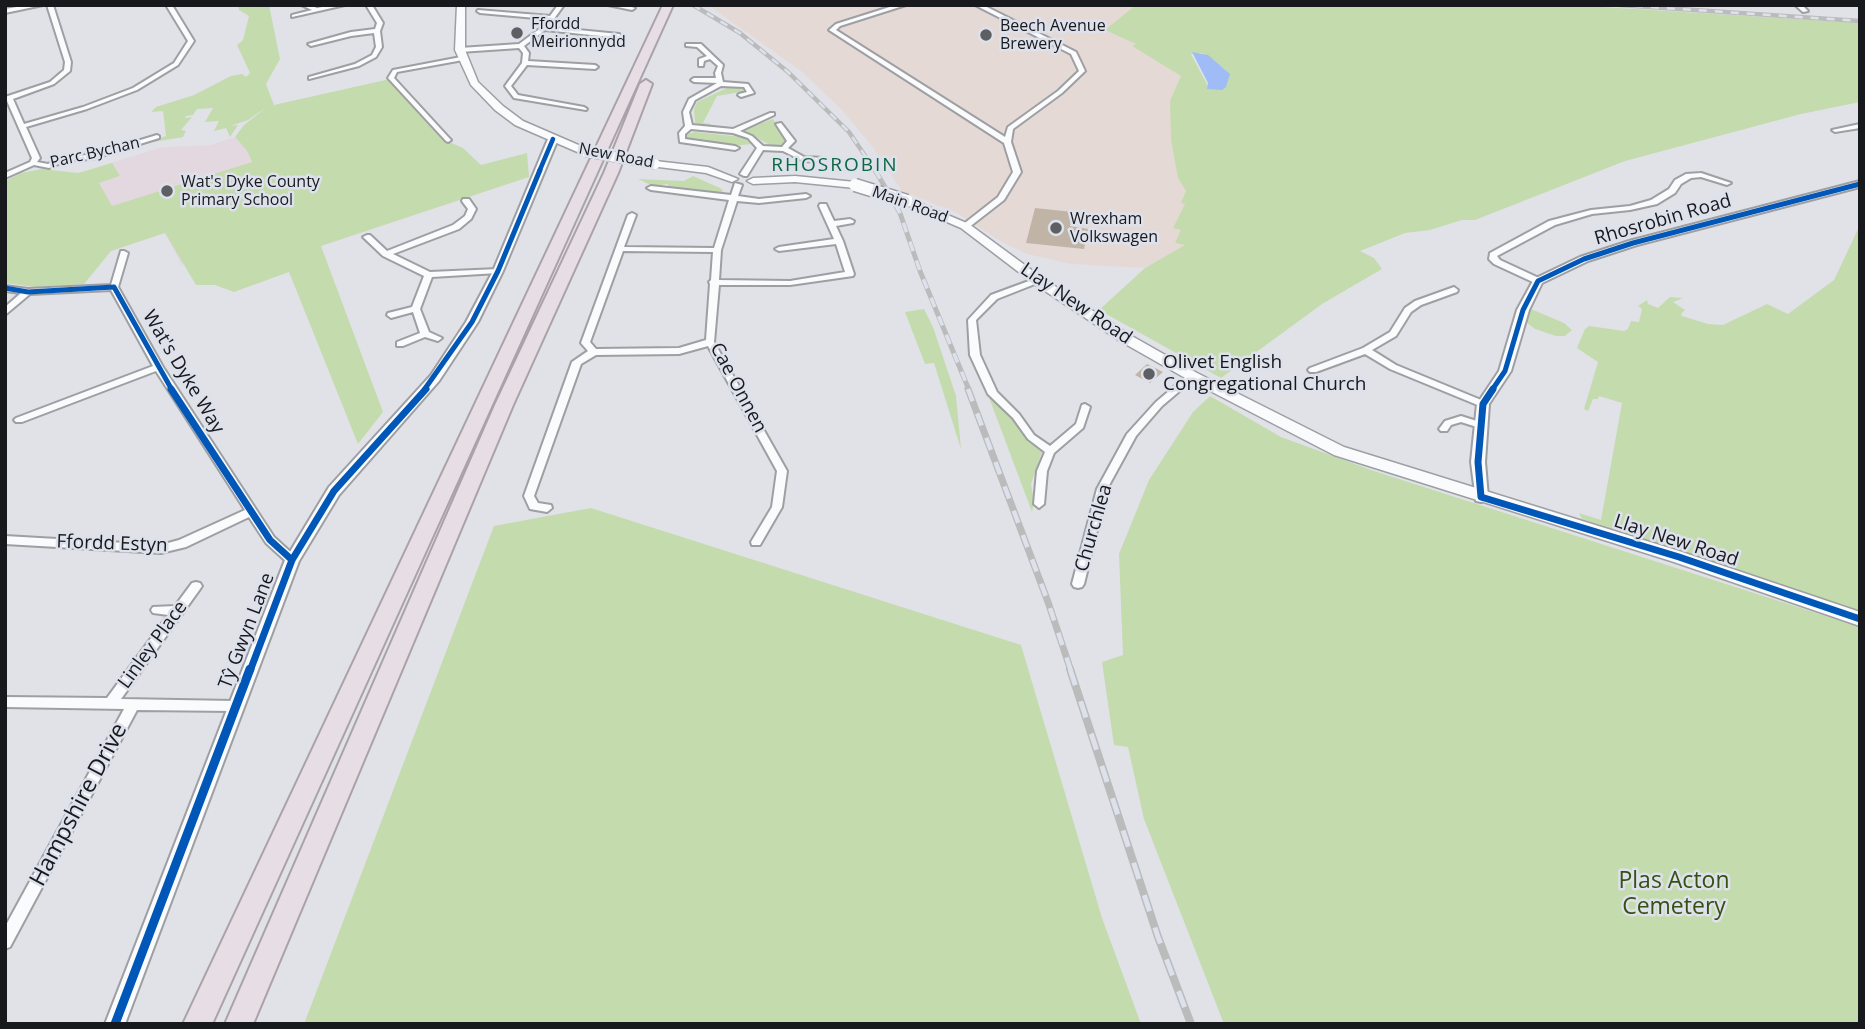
<!DOCTYPE html>
<html>
<head>
<meta charset="utf-8">
<style>
  body { margin:0 }
  #map { position:relative; width:1865px; height:1029px; overflow:hidden; background:#e0e2e8; font-family:"Open Sans",sans-serif }
  canvas { display:block }
  .frame { position:absolute; inset:0; border:7px solid #18191c; pointer-events:none }
</style>
</head>
<body>
<div id="map">
<canvas width="1865" height="1029"></canvas>
<div class="frame"></div>
</div>
<script>
const ctx = document.querySelector('canvas').getContext('2d');
ctx.lineJoin = 'round';
function fill(path, color) { ctx.fillStyle = color; ctx.fill(path, 'evenodd'); }
const toPath = rows => new Path2D(rows.map(r => 'M' + r).join(''));
function stroke(path, color, width, dash) { ctx.strokeStyle = color; ctx.lineWidth = width; ctx.lineCap = dash ? 'butt' : 'round'; ctx.setLineDash(dash || []); ctx.stroke(path); }
function label(font, color, halo, rows, align = 'center') {
  ctx.font = font + ' "Open Sans",sans-serif'; ctx.lineWidth = 5; ctx.setLineDash([]); ctx.textBaseline = 'middle'; ctx.strokeStyle = halo; ctx.fillStyle = color; for (const [text, x, y, turn = 0] of rows) {
    ctx.save(); ctx.translate(x, y); ctx.rotate((+turn || 0) * Math.PI / 180); ctx.textAlign = isNaN(turn) ? turn : align; if (halo) ctx.strokeText(text, 0, 0); ctx.fillText(text, 0, 0); ctx.restore();
  }
}
fill(toPath([
  [708,5,1189,5,1186,245,1145,268,1071,264,1027,254,1002,242,957,213,902,191,872,146,841,109,801,71]
]), '#e5d9d6');
fill(toPath([
  [235,137,247,151,252,162,182,266,165,233,111,251,64,173,79,173,162,147,211,145]
]), '#e4d8e0');
fill(toPath([
  [238,5,269,5,280,59,266,84,274,105,390,79,447,141,463,148,481,165,527,153,529,177,321,246,383,412,358,444,289,272,234,292,215,285,196,285,165,233,111,251,84,284,36,287,5,283,5,181,21,173,42,169,78,173,112,163,120,176,99,183,112,206,252,162,247,151,235,137,244,125,267,107,248,120,230,126,238,125,230,137,226,128,214,131,219,121,205,122,213,108,197,109,193,115,186,116,185,118,192,117,181,130,186,131,183,137,142,144,166,136,163,111,151,112,156,107,194,95,231,76,242,74,246,77,250,73,237,45,243,40,249,16,239,10],
  [1136,5,1571,5,1860,23,1860,102,1801,114,1625,161,1475,220,1462,220,1430,230,1405,233,1360,251,1374,258,1382,269,1322,304,1221,378,1099,310,1145,268,1185,245,1175,243,1181,230,1173,228,1185,204,1181,203,1186,191,1178,178,1171,140,1170,101,1181,76,1132,46,1136,44,1105,30],
  [1202,53,1226,70,1227,80,1209,88,1191,54],
  [731,86,743,87,746,91,717,96,703,123,711,124,708,128,695,123,694,109,697,102],
  [773,119,787,139,788,142,784,146,770,145,743,130],
  [695,132,743,137,752,144,732,146,685,140,684,135],
  [693,176,722,189,724,196,668,186,668,184,653,186,638,179,684,181],
  [1860,225,1860,611,1582,519,1579,513,1601,520,1622,403,1599,396,1598,399,1593,399,1588,411,1584,409,1598,362,1577,348,1585,329,1589,326,1624,331,1628,329,1631,321,1639,322,1642,309,1638,306,1647,300,1648,304,1658,308,1670,297,1683,298,1673,302,1685,310,1681,314,1682,316,1708,324,1723,325,1767,304,1788,314,1834,280],
  [924,309,933,327,956,396,961,449,934,363,925,364,905,312],
  [1531,309,1564,323,1572,330,1565,336,1556,336,1535,329,1526,322,1525,314],
  [984,384,1026,437,1042,452,1031,484,1034,501,1032,512],
  [1210,396,1281,437,1374,471,1860,627,1860,1024,1224,1024,1144,819,1128,747,1114,745,1102,662,1123,655,1119,554,1149,480,1193,412],
  [591,508,1021,645,1102,918,1141,1024,304,1024,494,526]
]), '#c4dbae');
fill(toPath([
  [1192,52,1208,55,1230,74,1226,87,1222,90,1207,89,1208,83]
]), '#a0bcf7');
fill(toPath([
  [1035,208,1073,212,1070,226,1088,229,1084,249,1026,243],
  [1147,364,1163,372,1150,383,1135,375]
]), '#c0b4a6');
const minor = toPath([
  [28,5,43,5,5,13,5,9,28,5],
  [47,5,53,5,71,62,70,71,54,84,13,99,24,124,83,107,133,88,174,63,188,41,166,5,172,5,194,41,178,65,137,90,87,109,26,127,40,158,37,162,48,164,64,156,91,155,157,135,159,136,159,138,92,159,68,160,49,168,34,165,5,178,5,173,30,162,32,158,7,101,5,101,5,97,50,82,64,70,65,62,47,5],
  [301,5,310,5,317,8,332,5,345,5,292,17,292,15,312,10,301,5],
  [366,5,372,5,383,23,380,31,382,47,376,57,359,66,309,79,309,77,355,64,372,55,376,47,374,33,351,36,311,46,308,44,351,32,375,29,377,23,366,5],
  [558,5,564,5,548,27,619,34,622,36,619,38,545,30,524,46,529,53,528,61,595,65,598,67,595,69,527,65,511,86,518,95,584,107,587,109,586,110,514,98,505,86,522,63,523,53,519,48,460,52,457,50,460,48,519,44,542,27,547,19,480,13,477,11,478,10,550,16,558,5],
  [608,5,625,5,635,8,632,10,608,5],
  [896,5,906,5,840,26,836,30,1005,137,1008,127,1058,91,1079,71,1071,54,975,5,983,5,1076,52,1085,71,1062,93,1013,129,1011,142,1021,172,1004,200,968,228,965,228,961,226,998,197,1013,172,1004,143,829,30,836,24,896,5],
  [1795,5,1802,5,1808,11,1803,12,1795,5],
  [686,44,701,44,723,65,721,73,723,82,748,84,754,93,741,97,738,95,739,94,747,92,744,87,721,86,695,100,689,112,692,125,733,129,770,113,774,113,774,115,740,131,752,136,763,146,782,147,787,141,776,124,781,123,795,141,788,148,804,157,824,158,824,162,803,161,783,151,763,150,747,176,744,176,740,174,757,148,748,138,733,133,691,129,685,134,685,139,735,146,739,148,735,150,680,142,679,133,685,126,683,112,689,99,717,83,694,82,691,80,694,78,716,78,715,73,718,66,710,59,704,61,703,66,699,66,699,59,707,56,697,47,686,46,686,44],
  [461,57,463,58,463,60,397,72,394,78,450,139,451,140,448,142,446,141,388,78,393,70,461,57],
  [1860,124,1860,128,1835,132,1832,130,1860,124],
  [1701,173,1731,183,1727,185,1701,177,1691,178,1681,184,1675,193,1657,204,1630,210,1592,214,1555,225,1497,256,1500,260,1541,279,1541,283,1535,283,1494,264,1489,259,1490,253,1549,221,1591,210,1630,206,1651,200,1669,189,1675,180,1686,174,1701,173],
  [735,183,742,185,738,196,759,199,806,194,810,196,806,198,759,203,737,201,721,250,719,280,790,281,845,272,836,244,779,251,775,249,779,247,834,239,819,206,820,204,826,204,834,221,850,219,854,221,853,223,836,226,843,241,854,274,853,276,790,285,719,285,714,342,787,471,782,507,760,545,752,545,751,542,772,507,777,471,708,346,679,354,596,355,581,364,534,496,538,503,551,505,552,508,547,512,530,509,524,496,572,362,588,351,581,343,628,215,632,213,636,215,624,247,714,248,729,200,651,190,647,188,651,186,731,195,735,183],
  [623,251,713,252,711,280,709,282,710,284,706,340,679,348,596,349,590,342,623,251],
  [463,199,469,199,476,209,471,219,459,229,393,254,430,272,498,269,502,271,498,273,432,277,420,309,429,332,442,338,438,341,425,337,403,346,397,346,397,342,420,333,413,312,391,318,387,315,388,313,412,307,424,276,383,256,363,237,367,235,370,235,387,251,453,225,465,216,468,209,462,201,463,199],
  [121,251,124,251,128,253,118,287,163,367,274,537,296,557,297,560,296,563,288,563,266,543,249,517,186,547,161,553,5,544,5,536,161,545,179,540,245,510,156,371,22,422,16,422,14,420,16,418,153,366,111,290,30,294,5,315,5,307,21,293,5,291,5,286,28,289,111,285,121,251],
  [1037,278,1041,280,1040,282,997,299,976,320,980,355,997,392,1019,414,1034,435,1050,446,1076,424,1082,405,1085,404,1090,407,1083,428,1054,453,1047,471,1044,504,1039,508,1034,504,1037,471,1045,452,1028,439,1013,418,988,394,970,355,968,320,991,295,1037,278],
  [1454,287,1458,290,1457,292,1421,305,1411,312,1396,336,1372,350,1396,365,1486,402,1488,404,1486,406,1480,406,1390,369,1365,354,1316,372,1310,372,1308,370,1310,368,1363,348,1390,332,1405,308,1415,301,1454,287],
  [1192,373,1197,376,1195,378,1162,406,1136,436,1107,489,1084,584,1082,587,1078,588,1074,587,1072,584,1097,489,1127,434,1156,402,1189,374,1192,373],
  [1461,416,1483,423,1485,425,1480,428,1461,422,1451,425,1447,431,1441,431,1439,429,1445,421,1461,416],
  [196,582,200,583,202,586,200,589,121,699,235,701,239,702,241,706,239,710,235,711,137,710,10,947,5,949,5,927,124,709,5,707,5,697,107,698,168,615,153,613,151,610,153,607,175,606,192,583,196,582]
]);
const tertiary = toPath([
  [553,136,558,139,503,271,478,322,439,381,339,495,299,561,125,1024,105,1024,285,560,329,487,431,375,466,322,493,271,548,139,553,136],
  [1860,181,1860,187,1637,245,1588,261,1542,283,1529,310,1511,371,1489,404,1485,462,1488,497,1481,502,1476,501,1471,462,1477,404,1499,371,1517,310,1534,279,1580,257,1629,241,1860,181]
]);
const secondary = toPath([
  [457,5,465,5,465,50,478,82,503,106,523,121,590,150,590,154,582,154,515,125,495,110,471,85,455,50,457,5],
  [655,161,708,167,738,179,732,182,706,173,651,166,651,162,655,161],
  [795,176,855,182,861,185,855,188,795,182,753,184,747,181,753,178,795,176],
  [907,198,969,224,1041,277,1130,335,1197,373,1344,447,1679,551,1860,612,1860,626,1674,562,1334,455,1187,379,1120,341,1033,283,961,228,903,203,903,199,907,198]
]);
const trunk = toPath([
  [663,5,673,5,212,1024,183,1024,663,5],
  [646,80,652,84,618,173,513,405,253,1024,225,1024,495,405,604,173,640,84,646,80]
]);
stroke(minor, '#9e9fa3', 4);
stroke(tertiary, '#9e9fa3', 4);
stroke(secondary, '#9e9fa3', 3);
stroke(trunk, '#aaa1a9', 4);
fill(minor, '#fafbfc');
fill(tertiary, '#fafbfc');
fill(secondary, '#fafbfc');
fill(trunk, '#e6dee4');
const railFar3 = toPath([
  [693,5,740,33,788,72,849,132,876,172],
  [1619,5,1860,21]
]);
const railFar2 = toPath([
  [875,170,900,213,920,271,969,390]
]);
const railFar1 = toPath([
  [968,389,1048,602,1071,671]
]);
const rail = toPath([
  [1070,669,1158,937,1191,1024]
]);
stroke(railFar3, '#bbbbbc', 4.5);
stroke(railFar2, '#bbbbbc', 5);
stroke(railFar1, '#bbbbbc', 7);
stroke(rail, '#bbbbbc', 8);
stroke(railFar3, '#dde1eb', 2.5, [8]);
stroke(railFar2, '#dde1eb', 3.5, [10]);
stroke(railFar1, '#dde1eb', 4.5, [13]);
stroke(rail, '#dde1eb', 5, [17]);
const secondaryBridgeFar1 = toPath([
  [586,152,655,164]
]);
const secondaryBridge = toPath([
  [855,185,907,201]
]);
stroke(secondaryBridgeFar1, '#9e9fa3', 11, []);
stroke(secondaryBridge, '#9e9fa3', 15, []);
stroke(secondaryBridgeFar1, '#fafbfc', 10);
stroke(secondaryBridge, '#fafbfc', 12);
stroke(toPath([
  [539,172,553,139]
]), '#0057b8', 4.5);
stroke(toPath([
  [5,288,28,292,114,287,172,390],
  [424,390,472,322,498,271,540,170],
  [1492,390,1505,371,1523,310,1538,281,1584,259,1633,243,1860,184]
]), '#0057b8', 5);
stroke(toPath([
  [171,389,270,540,292,560],
  [1493,389,1483,404,1478,462,1481,497,1679,557,1860,619],
  [250,671,292,560,334,491,426,389]
]), '#0057b8', 7);
stroke(toPath([
  [115,1024,250,669]
]), '#0057b8', 9);
for (const [x, y, r, color] of [
  [517,33,7,"#5e5f63"],
  [986,35,7,"#5e5f63"],
  [167,191,7,"#5e5f63"],
  [1056,228,7,"#5e5f63"],
  [1149,374,7,"#5e5f63"]
]) { const dot = new Path2D(); dot.arc(x, y, r, 0, 2 * Math.PI); ctx.fillStyle = color; ctx.fill(dot); stroke(dot, '#dde1eb', 2.5); }
label('16px', '#18191c', '#dde1eb', [
  ["Ffordd",531,24],
  ["Meirionnydd",531,42],
  ["Beech Avenue",1000,26],
  ["Brewery",1000,44],
  ["Wat's Dyke County",181,182],
  ["Primary School",181,200],
  ["Wrexham",1070,219],
  ["Volkswagen",1070,237]
], 'left');
label('16px', '#18191c', '#dde1eb', [
  ["Parc Bychan",95,153,-13],
  ["New Road",616,156,11],
  ["Main Road",910,205,20]
]);
ctx.letterSpacing = '2px';
label('19px', '#0d6741', '#dde1eb', [
  ["RHOSROBIN",835,166]
]);
ctx.letterSpacing = '0px';
label('19px', '#18191c', '#dde1eb', [
  ["Rhosrobin Road",1663,220,-16],
  ["Llay New Road",1076,304,34],
  ["Wat's Dyke Way",183,372,59],
  ["Cae Onnen",738,388,62],
  ["Churchlea",1094,528,-74],
  ["Llay New Road",1676,541,18],
  ["Ffordd Estyn",112,544,2],
  ["Tŷ Gwyn Lane",247,631,-69],
  ["Linley Place",153,645,-54]
]);
label('19px', '#18191c', '#dde1eb', [
  ["Olivet English",1163,363],
  ["Congregational Church",1163,385]
], 'left');
label('23px', '#18191c', '#dde1eb', [
  ["Hampshire Drive",79,805,-62]
]);
label('23px', '#375010', '#dde1eb', [
  ["Plas Acton",1674,881],
  ["Cemetery",1674,907]
]);
</script>
</body>
</html>
